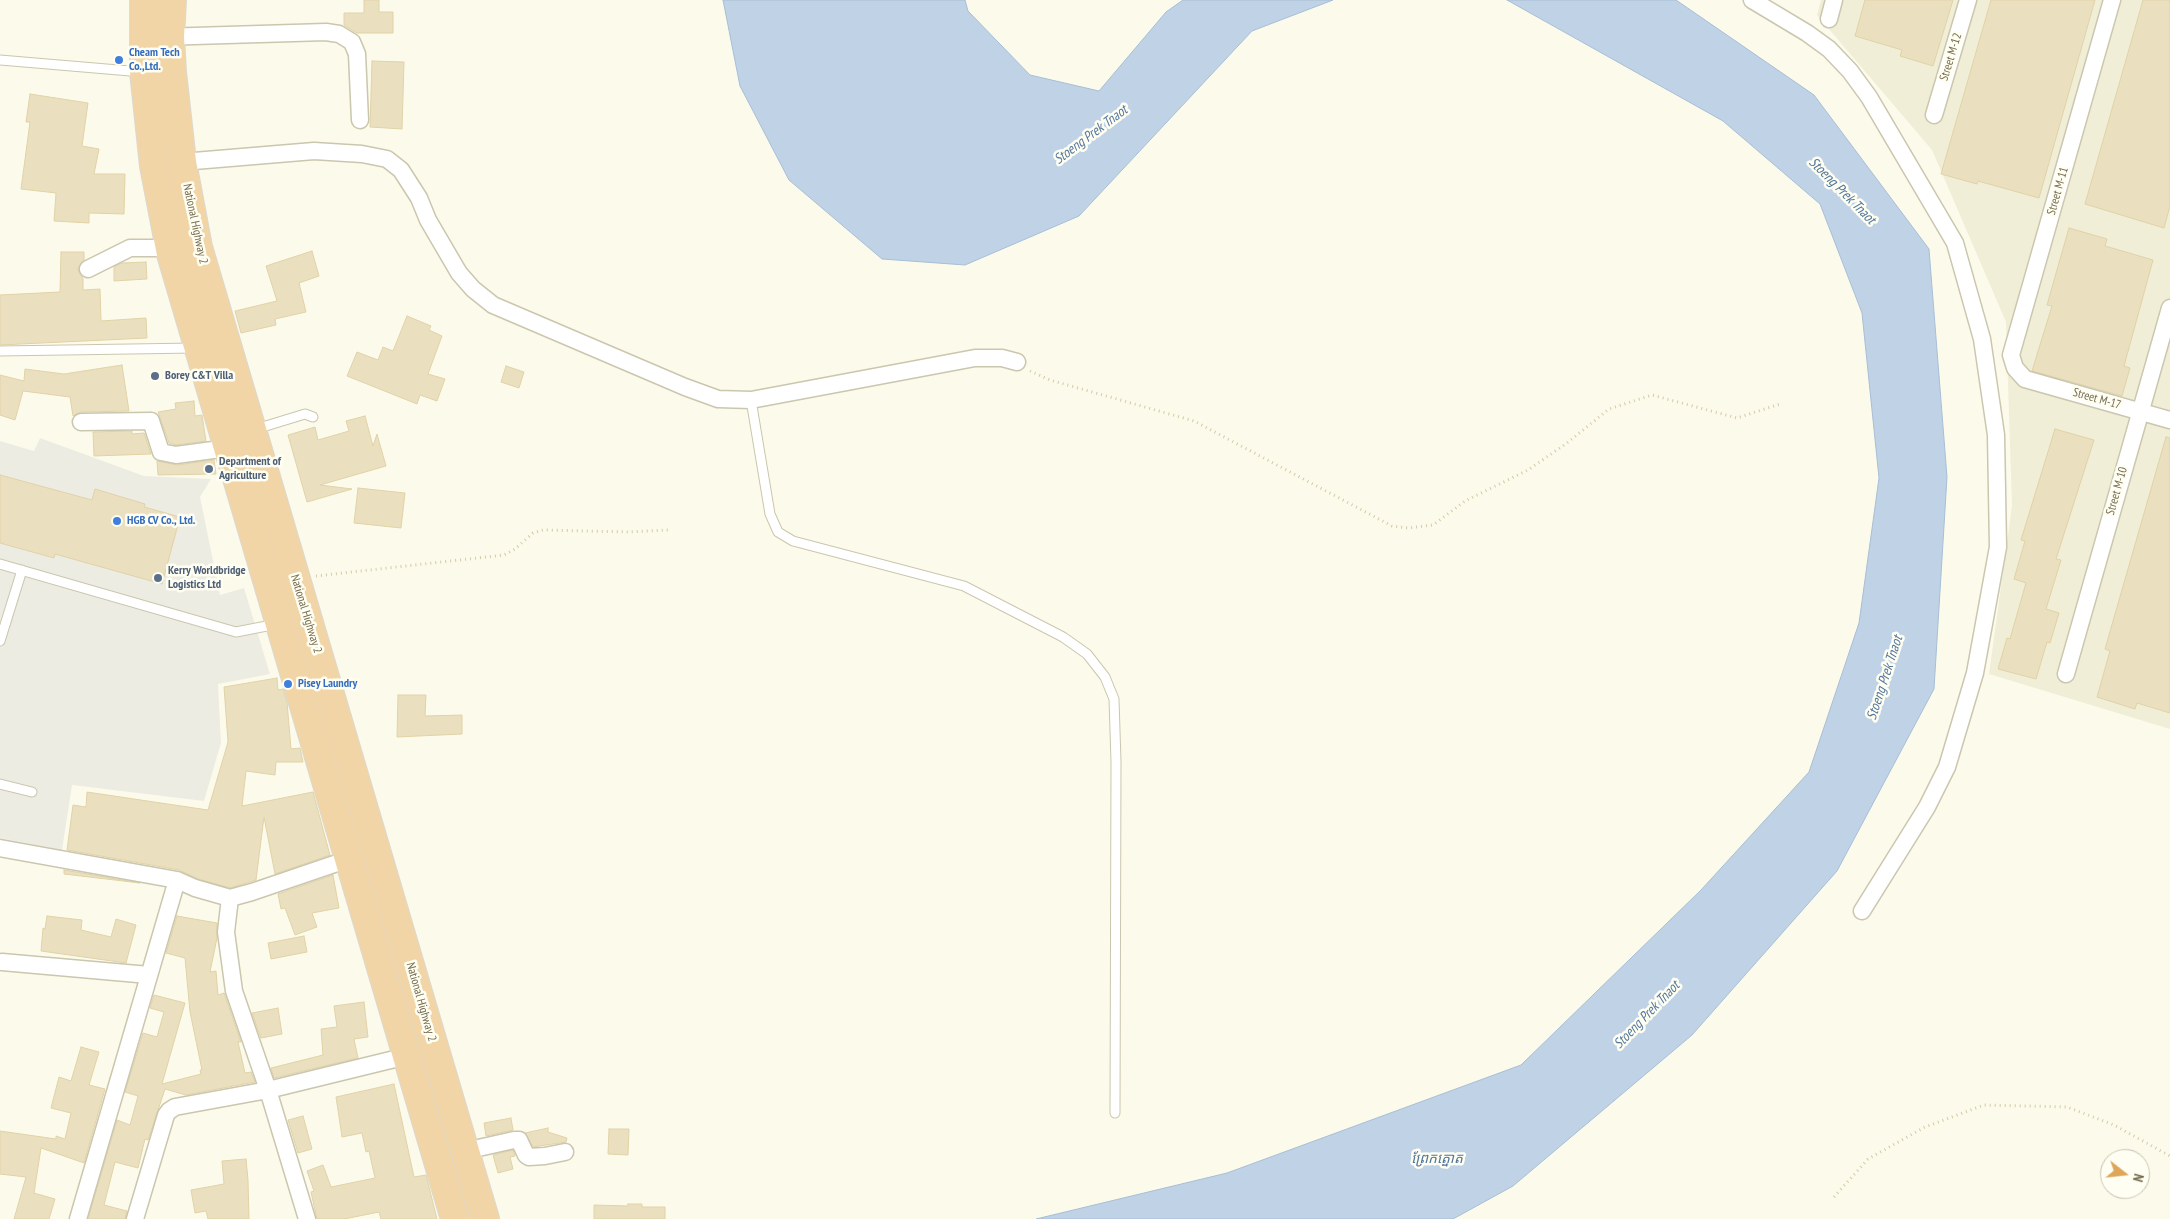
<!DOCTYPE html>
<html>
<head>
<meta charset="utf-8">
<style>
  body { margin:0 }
  #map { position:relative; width:2170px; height:1219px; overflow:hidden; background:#fcfbeb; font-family:"PT Sans Narrow",sans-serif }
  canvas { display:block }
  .north { position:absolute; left:2100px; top:1149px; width:50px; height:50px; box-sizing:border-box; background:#fefef2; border:1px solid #c8c3b1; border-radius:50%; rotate:106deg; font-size:14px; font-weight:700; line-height:20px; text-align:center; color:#766b4f }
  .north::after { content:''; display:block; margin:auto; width:18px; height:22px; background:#dda659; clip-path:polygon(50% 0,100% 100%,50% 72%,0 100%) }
</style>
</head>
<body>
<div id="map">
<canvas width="2170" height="1219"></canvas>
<div class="north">N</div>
</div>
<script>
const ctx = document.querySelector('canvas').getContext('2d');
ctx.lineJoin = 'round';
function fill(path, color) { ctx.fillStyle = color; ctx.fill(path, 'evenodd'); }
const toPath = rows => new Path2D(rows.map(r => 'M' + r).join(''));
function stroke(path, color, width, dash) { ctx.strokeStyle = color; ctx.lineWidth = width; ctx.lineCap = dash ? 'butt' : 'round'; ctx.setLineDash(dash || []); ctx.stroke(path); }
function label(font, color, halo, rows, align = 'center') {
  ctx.font = font + ' "PT Sans Narrow","Noto Sans Khmer",sans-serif'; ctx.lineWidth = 5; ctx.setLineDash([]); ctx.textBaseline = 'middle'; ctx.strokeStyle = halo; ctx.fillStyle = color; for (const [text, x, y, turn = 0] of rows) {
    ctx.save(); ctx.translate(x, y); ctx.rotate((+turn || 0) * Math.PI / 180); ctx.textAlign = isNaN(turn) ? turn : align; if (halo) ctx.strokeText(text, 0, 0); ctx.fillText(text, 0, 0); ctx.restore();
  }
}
fill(toPath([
  [1821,0,2170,0,2170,729,1989,674,2012,506,2006,322,1932,150,1817,15]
]), '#f0eed7');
fill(toPath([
  [40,438,144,476,211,479,200,497,220,595,244,588,270,674,218,684,221,743,204,801,72,785,62,850,0,838,0,441,34,451]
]), '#edece3');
const water = toPath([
  [723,0,965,0,968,11,1030,75,1099,91,1166,12,1183,0,1333,0,1252,31,1079,216,965,265,882,259,789,180,740,86,723,0],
  [1507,0,1676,0,1814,95,1929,249,1947,477,1934,689,1837,871,1692,1035,1513,1186,1453,1219,1036,1219,1227,1173,1521,1065,1701,890,1809,772,1859,623,1879,478,1862,313,1820,204,1723,121,1507,0]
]);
fill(water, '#c0d2e5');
stroke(water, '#a7bed6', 1);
const building = toPath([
  [364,0,379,0,379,12,393,12,393,33,357,33,344,25,344,13,364,13,364,0],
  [1865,0,1953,0,1933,66,1900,56,1902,50,1855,36,1865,0],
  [1991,0,2095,0,2039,198,1978,181,1977,184,1941,174,1991,0],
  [2143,0,2170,0,2170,206,2164,228,2085,204,2143,0],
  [372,61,404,62,402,129,370,127,372,61],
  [30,94,88,103,82,146,99,149,94,174,125,174,124,214,89,213,89,223,54,221,56,193,21,189,30,122,26,122,30,94],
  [2069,228,2107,239,2105,246,2153,260,2124,366,2130,368,2122,396,2032,371,2052,306,2047,305,2069,228],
  [312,251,319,276,299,283,306,312,275,319,276,325,241,333,235,311,277,301,266,266,312,251],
  [61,252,84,252,84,260,78,268,79,273,83,278,83,290,100,289,101,321,146,318,147,338,0,345,0,295,60,292,61,252],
  [146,262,147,279,114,281,114,267,122,263,146,262],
  [407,316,431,326,429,330,442,336,428,374,445,379,437,401,420,395,417,404,347,376,357,352,378,360,383,347,393,351,407,316],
  [122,365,129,411,81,412,73,416,70,397,23,391,15,420,0,415,0,375,24,381,25,369,64,374,122,365],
  [506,366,524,372,519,388,501,382,506,366],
  [194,401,195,416,202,415,206,441,176,445,169,443,158,412,176,409,175,403,194,401],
  [365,416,373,446,377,434,386,466,320,485,352,489,307,502,288,435,315,427,318,440,349,431,346,421,365,416],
  [2055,429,2094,440,2056,559,2061,560,2046,609,2059,613,2050,643,2047,642,2036,679,1998,669,2007,638,2010,639,2026,583,2014,579,2025,541,2021,540,2055,429],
  [132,431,132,434,144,433,151,454,94,456,93,432,132,431],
  [2166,437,2170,438,2170,713,2137,703,2135,709,2097,697,2110,651,2105,649,2166,437],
  [214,460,216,474,158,475,157,461,177,465,214,460],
  [0,475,92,500,95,489,145,504,144,507,180,517,162,584,55,554,54,558,0,543,0,475],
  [358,488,405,493,401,528,354,523,358,488],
  [277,678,278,690,283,689,287,702,291,749,300,748,303,762,276,762,275,775,246,771,242,806,313,792,330,855,275,874,264,817,256,880,230,888,198,879,179,870,67,850,73,805,86,807,87,792,208,810,228,742,224,687,277,678],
  [398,695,426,695,425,716,462,715,462,734,397,737,398,695],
  [64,870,140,883,64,874,64,870],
  [333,875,339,908,312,913,317,927,295,935,285,908,281,909,278,894,333,875],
  [47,916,82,920,81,930,111,937,116,919,136,925,126,963,41,951,43,928,45,929,47,916],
  [177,916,217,923,217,938,210,972,216,971,218,995,224,993,241,1042,238,1042,245,1073,251,1072,255,1082,186,1095,165,1089,148,1140,145,1139,138,1168,115,1162,104,1205,127,1211,125,1219,88,1219,117,1120,130,1125,138,1096,125,1092,143,1033,157,1037,164,1012,150,1008,154,995,185,1003,162,1084,201,1074,200,1070,202,1070,190,1012,185,958,166,953,177,916],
  [304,936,307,952,271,959,268,943,304,936],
  [364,1002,368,1037,354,1039,358,1058,274,1078,271,1068,323,1055,321,1029,337,1027,334,1006,364,1002],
  [278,1008,282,1034,261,1038,252,1013,278,1008],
  [81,1047,99,1052,89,1085,105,1089,84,1163,41,1148,34,1193,55,1199,49,1219,14,1219,26,1177,0,1174,0,1131,56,1139,56,1136,65,1139,71,1113,51,1108,59,1077,71,1081,81,1047],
  [394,1084,414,1177,426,1175,437,1219,381,1219,379,1212,344,1219,317,1219,311,1192,314,1191,307,1171,323,1165,331,1187,375,1178,369,1151,366,1152,362,1133,342,1137,336,1097,394,1084],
  [303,1116,312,1149,298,1153,288,1120,303,1116],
  [511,1118,513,1130,486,1136,484,1123,511,1118],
  [548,1128,548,1132,567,1138,566,1142,533,1147,525,1133,548,1128],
  [609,1129,629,1129,628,1155,608,1154,609,1129],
  [513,1150,515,1156,510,1157,513,1169,498,1173,493,1155,513,1150],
  [246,1159,248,1180,249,1219,208,1219,206,1211,195,1213,191,1190,224,1184,222,1161,246,1159],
  [628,1204,642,1204,642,1207,665,1207,665,1219,594,1219,594,1205,628,1206,628,1204]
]);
fill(building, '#eae0c0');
stroke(building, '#e1d2a6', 1);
const lane = toPath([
  [0,60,142,72],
  [0,351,195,348],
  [751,400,770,514,778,532,793,541,964,586,1063,637,1087,654,1105,677,1114,699,1116,762,1115,1113],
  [256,429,305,414,313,417],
  [0,564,236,632,277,624],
  [0,641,22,570],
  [0,784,32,792]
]);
const street = toPath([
  [1752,0,1807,33,1829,49,1850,71,1869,97,1955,243,1982,339,1996,435,1998,547,1975,673,1947,767,1927,807,1862,911],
  [2112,0,2011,355,2015,368,2025,379,2170,420],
  [1829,19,1834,0],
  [161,37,326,32,339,34,352,42,357,54,360,120],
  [1934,115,1968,0],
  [182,162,314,151,362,154,387,159,401,170,419,198,428,220,459,273,473,289,493,305,685,387,718,399,751,400,975,358,1002,358,1017,362],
  [88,269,130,248,162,248,171,254],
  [81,422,151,421,161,452,176,455,228,448],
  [2066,674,2170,308],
  [0,848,177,880,195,888,230,898,252,892,349,859],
  [230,898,226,932,234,991,268,1090,307,1219],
  [2,962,149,975],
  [465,1151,514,1140,519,1140,526,1155,529,1157,545,1156,565,1152],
  [78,1219,177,880],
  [135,1219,166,1115,169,1111,175,1107,268,1090,407,1056]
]);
const highway = toPath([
  [144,0,144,72,154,166,171,254,455,1219],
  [172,0,170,37,172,72,182,162,198,247,485,1219]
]);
stroke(lane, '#cbc6ae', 11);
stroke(street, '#cbc6ae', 19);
stroke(highway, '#dbd9d1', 30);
stroke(toPath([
  [1030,371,1050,380,1194,421,1392,526,1408,528,1433,525,1465,501,1528,470,1567,443,1609,409,1652,395,1737,418,1780,404],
  [316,576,504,555,515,549,533,533,543,530,629,532,669,530],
  [1834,1197,1868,1159,1925,1127,1984,1105,2067,1107,2114,1125,2170,1156]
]), '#d5c9a7', 3, [1, 4]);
stroke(lane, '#fff', 9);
stroke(street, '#fff', 16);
stroke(highway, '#f1d5a7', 28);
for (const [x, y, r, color] of [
  [119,60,5,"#3f7fe0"],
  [155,376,5,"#5c6f8a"],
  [209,469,5,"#5c6f8a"],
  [117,521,5,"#3f7fe0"],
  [158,578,5,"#5c6f8a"],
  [288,684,5,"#3f7fe0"]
]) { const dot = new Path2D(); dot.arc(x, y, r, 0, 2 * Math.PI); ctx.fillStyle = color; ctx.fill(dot); stroke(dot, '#fefef2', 2); }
label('bold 12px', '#366cbe', '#fefef2', [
  ["Cheam Tech",129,53],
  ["Co.,Ltd.",129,67],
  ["HGB CV Co., Ltd.",127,521],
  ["Pisey Laundry",298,684]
], 'left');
label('12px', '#766b4f', '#fefef2', [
  ["Street M-12",1951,57,-73],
  ["Street M-11",2058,191,-74],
  ["National Highway 2",195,224,78],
  ["Street M-17",2097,399,16],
  ["Street M-10",2117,491,-74],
  ["National Highway 2",306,614,73],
  ["National Highway 2",421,1002,74]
]);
label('bold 12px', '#4e5e75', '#fefef2', [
  ["Borey C&T Villa",165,376],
  ["Department of",219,462],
  ["Agriculture",219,476],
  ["Kerry Worldbridge",168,571],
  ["Logistics Ltd",168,585]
], 'left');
label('italic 14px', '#54769c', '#fefef2', [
  ["Stoeng Prek Tnaot",1091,135,-37],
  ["Stoeng Prek Tnaot",1842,191,45],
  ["Stoeng Prek Tnaot",1885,678,-72],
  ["Stoeng Prek Tnaot",1647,1015,-46],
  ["ព្រែកត្នោត",1437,1159]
]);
</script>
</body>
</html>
